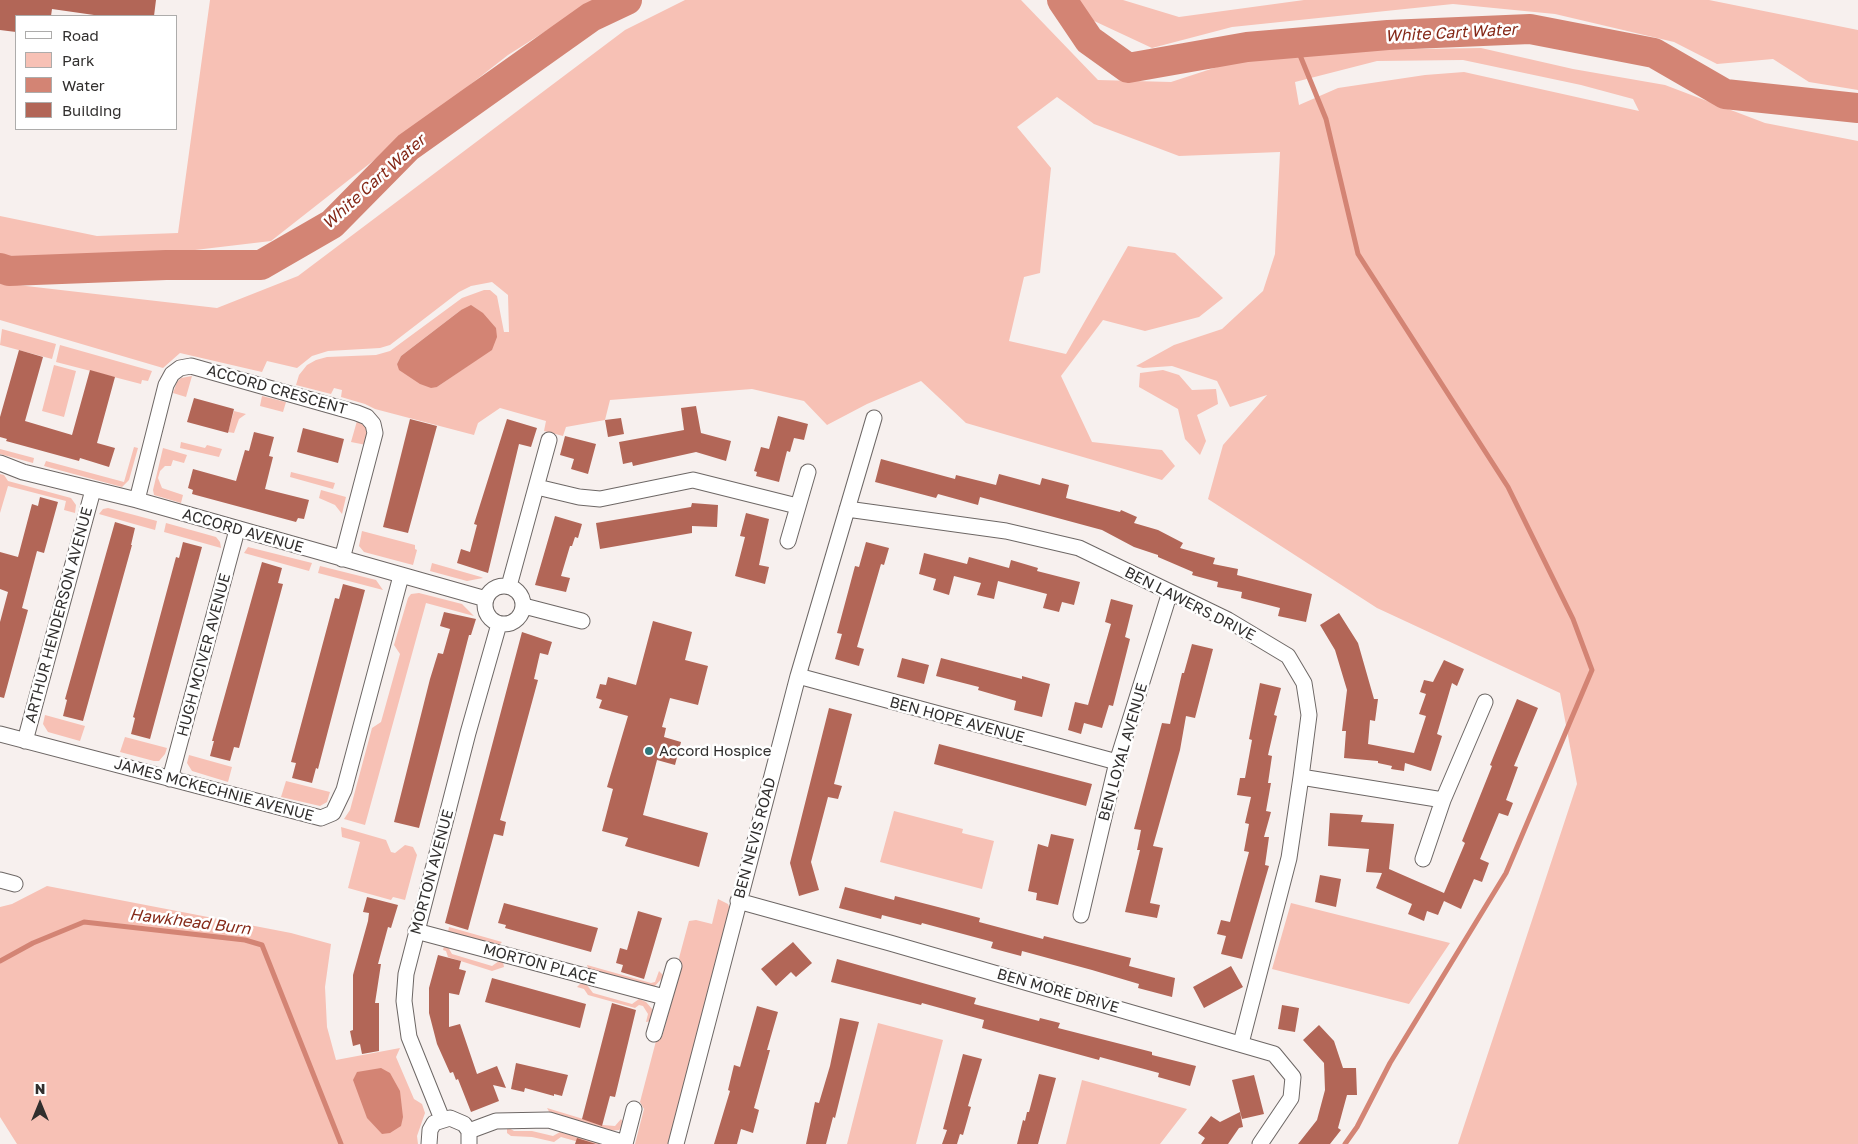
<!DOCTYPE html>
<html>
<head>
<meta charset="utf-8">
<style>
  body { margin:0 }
  #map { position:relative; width:1858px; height:1144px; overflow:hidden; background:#f7f0ee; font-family:"Golos Text",sans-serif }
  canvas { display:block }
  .legend { position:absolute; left:15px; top:15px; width:162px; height:115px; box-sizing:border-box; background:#fff; border:1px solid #adacab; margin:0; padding:6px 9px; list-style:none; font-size:15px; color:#312f2e }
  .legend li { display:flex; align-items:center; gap:10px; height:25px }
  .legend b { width:25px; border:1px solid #adacab }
  .north { position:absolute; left:15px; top:1079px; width:50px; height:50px; -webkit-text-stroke:4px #fff; paint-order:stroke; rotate:0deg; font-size:14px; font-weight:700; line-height:20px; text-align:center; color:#312f2e }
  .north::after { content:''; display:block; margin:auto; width:18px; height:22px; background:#312f2e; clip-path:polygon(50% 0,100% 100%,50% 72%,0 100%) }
</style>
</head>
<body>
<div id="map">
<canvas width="1858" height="1144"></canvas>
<ul class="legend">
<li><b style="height:6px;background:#fff"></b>Road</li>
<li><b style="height:14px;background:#f7c1b5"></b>Park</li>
<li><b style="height:14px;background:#d38474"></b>Water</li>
<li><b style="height:14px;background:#b26657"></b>Building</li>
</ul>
<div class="north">N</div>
</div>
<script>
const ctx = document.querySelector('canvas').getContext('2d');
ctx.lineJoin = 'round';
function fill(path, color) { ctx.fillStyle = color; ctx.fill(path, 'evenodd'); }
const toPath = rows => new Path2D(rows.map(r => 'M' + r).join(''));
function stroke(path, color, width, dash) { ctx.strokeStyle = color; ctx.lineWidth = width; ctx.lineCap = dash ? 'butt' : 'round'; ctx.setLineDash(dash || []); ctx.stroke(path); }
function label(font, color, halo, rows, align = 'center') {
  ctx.font = font + ' "Golos Text",sans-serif'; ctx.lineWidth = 5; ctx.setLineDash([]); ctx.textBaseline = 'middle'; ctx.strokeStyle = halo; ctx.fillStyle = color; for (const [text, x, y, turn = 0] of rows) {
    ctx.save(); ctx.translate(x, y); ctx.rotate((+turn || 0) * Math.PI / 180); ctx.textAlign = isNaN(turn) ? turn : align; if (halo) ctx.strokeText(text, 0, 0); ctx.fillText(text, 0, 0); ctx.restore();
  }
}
fill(toPath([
  [210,0,595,0,508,55,271,241,102,261,13,257,0,254,0,216,97,236,178,233],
  [685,0,1021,0,1098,80,1171,82,1251,56,1357,50,1481,48,1573,69,1665,85,1765,123,1858,141,1858,1144,1458,1144,1577,784,1560,693,1377,608,1208,499,1223,445,1267,395,1230,407,1217,381,1172,366,1143,368,1136,366,1174,345,1222,329,1263,291,1275,254,1280,152,1179,156,1094,124,1057,97,1017,127,1051,168,1040,273,1024,277,1009,341,1066,354,1128,246,1175,253,1223,298,1199,317,1145,331,1103,320,1061,376,1092,442,1162,450,1175,466,1162,480,966,423,921,381,867,404,827,425,804,401,752,389,610,400,605,420,566,427,563,436,544,431,546,421,500,408,478,423,474,435,375,409,365,404,341,397,342,390,334,388,331,394,296,385,299,375,307,365,316,360,327,357,376,355,390,351,462,298,484,290,490,290,497,296,504,332,509,332,508,295,492,282,471,286,459,292,390,345,380,348,328,351,312,356,297,368,267,361,262,372,180,353,163,368,0,320,0,283,217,308,298,276,625,30],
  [1463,60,1581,85,1633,99,1639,111,1464,72,1425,75,1338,88,1299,105,1295,82,1377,61],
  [461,310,492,349,437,387,397,364,401,356],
  [1075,0,1123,0,1179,17,1304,0,1709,0,1858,30,1858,90,1809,82,1773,59,1717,64,1674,42,1555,14,1453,4,1232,27,1152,48,1092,20],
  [2,329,56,344,52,359,0,345],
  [60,345,152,371,148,381,142,380,141,384,56,362],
  [54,365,76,371,64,417,42,411],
  [1163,370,1179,375,1192,390,1216,389,1218,404,1197,415,1206,441,1200,455,1185,439,1178,409,1139,387,1140,373],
  [192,376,186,397,173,393,177,382,181,378],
  [262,396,286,402,283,412,260,406],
  [234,411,246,414,239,419,234,433,228,432],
  [357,421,365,426,368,432,366,445,351,442],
  [181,442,205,448,207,445,222,449,219,457,180,448],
  [134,447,138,448,129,480,122,487,44,466,46,461,124,482],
  [163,448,187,455,184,463,173,460,171,466,165,466,160,471,158,478,162,488,183,495,181,503,154,495,153,490],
  [0,449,34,458,33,463,0,454],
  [291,472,335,483,333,489,290,477],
  [0,474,4,475,8,481,71,498,76,505,75,513,64,510,66,501,8,486,0,513],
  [321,490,346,497,342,514,335,505,319,498],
  [108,508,157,521,155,530,99,514,103,509],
  [166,523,216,537,220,542,221,548,164,532],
  [362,531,415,545,415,549,417,550,413,565,364,552,359,546],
  [248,547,312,563,309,571,244,553],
  [432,563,481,577,483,578,467,581,430,571],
  [320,566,376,580,383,590,318,573],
  [419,593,462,604,474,616,426,603,365,825,344,819,350,810,372,728,381,722,400,654,394,645,408,598,411,594],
  [45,715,85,726,80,741,48,732,43,724],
  [125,737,167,748,165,754,159,761,154,761,120,752],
  [189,755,232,767,228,782,192,771,187,763],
  [286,781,330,792,327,802,320,806,281,797],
  [894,811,963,829,962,833,994,841,982,889,880,862],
  [341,827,386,840,391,852,395,853,405,845,413,847,417,855,405,900,393,897,391,900,348,888,360,842,342,837],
  [47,886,291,933,331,944,325,987,327,1027,336,1060,400,1048,396,1057,414,1099,422,1104,425,1113,417,1136,418,1144,17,1144,0,1117,0,907,12,904],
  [718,899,728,904,730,909,669,1144,635,1144,644,1109,640,1102,656,1041,662,1037,682,965,679,958,689,921,696,920,712,924],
  [1291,903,1450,943,1409,1004,1272,969],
  [449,927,502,942,498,946,448,932],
  [444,946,448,947,452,954,492,966,499,961,503,962,504,967,492,971,448,957,446,951,443,950],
  [587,965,651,983,655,982,659,971,664,976,654,987,589,971],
  [581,983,587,985,593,993,632,1004,639,999,646,1002,653,1010,652,1021,646,1022,648,1014,643,1006,639,1005,635,1008,588,995,584,989,577,987],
  [878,1023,943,1040,916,1144,847,1144],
  [1082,1080,1187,1109,1160,1144,1066,1144],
  [547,1108,603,1125,615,1126,621,1119,625,1125,619,1130,607,1131,551,1115],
  [507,1127,514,1131,532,1131,553,1136,560,1132,602,1144,586,1144,561,1137,554,1142,532,1137,511,1136,507,1133]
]), '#f7c1b5');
fill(toPath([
  [471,305,483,313,496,328,497,337,492,350,437,387,431,388,420,384,399,370,397,364,401,356,461,310],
  [381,1068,390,1073,400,1091,403,1117,401,1126,390,1133,382,1134,367,1118,353,1080,357,1072]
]), '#d38474');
stroke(toPath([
  [1295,43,1326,119,1358,254,1508,487,1573,619,1592,670,1506,873,1390,1063,1357,1127,1345,1144],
  [0,961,33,943,84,922,245,940,262,945,341,1144]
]), '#d38474', 5);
stroke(toPath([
  [1062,0,1089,40,1128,68,1247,47,1388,35,1530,29,1654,53,1725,94,1858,108],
  [0,268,9,271,166,265,261,265,332,224,408,147,591,17,627,0]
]), '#d38474', 30);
fill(toPath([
  [0,0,156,0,154,16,101,16,52,9,51,16,16,16,16,32,0,30],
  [19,350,43,357,25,421,72,435,90,370,115,377,97,443,115,448,109,467,80,458,79,461,6,441,7,439,0,437,0,417],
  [194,398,234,409,228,433,187,422],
  [696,406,701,433,731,441,726,461,696,452,633,466,632,462,623,464,619,442,684,430,681,408],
  [778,416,808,424,804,440,794,438,790,452,787,451,779,482,756,476,757,472,754,471,761,447,769,449],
  [621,418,624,434,608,437,605,420],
  [410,419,437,426,408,533,383,527],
  [507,419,537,428,531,447,519,444,488,573,457,563,461,549,470,552,477,525,474,524],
  [303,428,344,439,338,463,297,452],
  [254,432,274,437,269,456,273,457,265,489,309,500,304,519,298,518,296,522,192,494,193,490,188,488,193,469,236,481,245,450,249,451],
  [565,436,596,444,588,474,571,469,574,459,560,455],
  [881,459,955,479,956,475,996,485,999,474,1040,485,1042,478,1069,485,1066,498,1120,512,1121,510,1137,517,1134,523,1158,530,1183,543,1180,548,1215,558,1213,564,1238,569,1237,575,1312,594,1306,622,1278,616,1280,608,1241,598,1242,592,1217,587,1218,582,1192,575,1193,572,1158,557,1158,555,1134,547,1102,530,980,497,978,505,938,494,936,498,875,482],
  [40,497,58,502,44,553,37,551,22,608,28,610,4,698,0,697,0,622,8,592,0,589,0,552,18,557,32,504,38,506],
  [692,503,718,505,717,527,692,526,692,533,600,549,596,523,691,507],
  [746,513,769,519,759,565,769,567,765,584,735,576,745,537,740,536],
  [555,516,582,524,578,538,575,537,572,546,570,546,561,576,570,578,566,592,535,585],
  [115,522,135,528,131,545,132,545,83,721,63,716,67,700,65,699],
  [183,542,202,547,150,739,131,734,135,718,133,717,176,557,179,558],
  [866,542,889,548,884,565,881,564,857,647,864,649,859,666,835,659,842,634,837,633,844,607,855,566,859,567],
  [924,553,967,564,969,557,1009,568,1011,560,1038,568,1037,571,1080,582,1074,605,1062,602,1059,612,1043,608,1047,594,998,581,994,599,977,595,981,583,954,576,949,595,933,590,936,579,919,574],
  [262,562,282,568,278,583,283,584,239,748,234,747,230,761,210,756,214,741,212,741],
  [343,584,365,590,318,769,316,768,312,783,292,778,296,763,291,762,335,598,339,599],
  [1111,599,1133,605,1125,637,1130,639,1113,706,1109,705,1102,728,1084,723,1081,734,1068,730,1075,702,1088,705,1111,624,1105,622],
  [444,612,476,619,471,635,469,635,419,828,394,822,430,679,438,653,443,654,450,629,440,626],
  [1339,613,1358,643,1374,699,1378,699,1375,721,1370,720,1368,744,1414,753,1426,716,1419,714,1426,694,1420,692,1424,680,1433,682,1444,660,1464,669,1457,686,1452,683,1437,734,1442,736,1431,771,1405,763,1404,771,1391,769,1392,766,1378,763,1378,761,1344,758,1346,731,1342,731,1347,690,1335,650,1320,625],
  [653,621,692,632,685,660,708,666,698,705,670,698,662,727,666,728,664,737,681,742,675,765,657,760,643,815,708,833,699,867,625,846,628,838,602,831,613,789,607,787,628,716,599,708,602,700,596,698,600,684,606,685,608,677,636,685],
  [522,632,552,642,548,655,540,653,534,679,538,680,500,820,506,822,503,836,494,834,468,930,445,923],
  [1192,644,1213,649,1195,718,1186,716,1180,750,1153,846,1163,848,1150,903,1160,905,1157,918,1125,912,1140,850,1137,850,1141,830,1134,829,1162,723,1170,724,1182,673,1184,673],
  [902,658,929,665,924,684,897,677],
  [941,658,1022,679,1022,676,1050,684,1042,717,1014,710,1016,701,978,690,979,687,936,676],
  [1260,683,1281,688,1274,715,1277,716,1268,755,1272,756,1268,783,1271,783,1266,811,1271,812,1264,837,1269,837,1265,865,1269,866,1242,959,1221,954,1226,936,1217,934,1221,920,1230,922,1249,852,1244,851,1249,824,1245,823,1251,797,1237,795,1240,778,1245,778,1252,740,1249,739],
  [1517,699,1538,708,1514,766,1518,767,1506,800,1513,803,1508,816,1499,813,1480,859,1489,863,1482,882,1474,879,1461,909,1444,901,1438,915,1427,911,1424,921,1408,914,1412,904,1376,888,1382,873,1366,872,1369,849,1328,846,1330,813,1363,815,1361,822,1394,824,1389,869,1444,893,1465,843,1462,841,1492,766,1490,765],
  [829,708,852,714,834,784,842,786,838,799,828,797,811,862,819,890,799,896,790,863],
  [939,744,1092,784,1086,806,934,764],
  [1051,834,1074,839,1058,905,1036,900,1037,893,1028,891,1038,844,1048,847],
  [1320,875,1341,879,1336,907,1315,902],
  [845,887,894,900,895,896,938,907,980,918,979,922,1043,939,1044,936,1131,958,1129,966,1175,978,1172,997,1138,988,1139,984,1092,970,1022,951,1021,956,991,948,993,942,922,923,921,925,882,915,881,919,839,908],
  [367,897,398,905,391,928,388,927,378,964,381,964,375,1003,379,1003,379,1051,362,1054,360,1044,353,1046,350,1031,353,1030,353,975,368,921,369,913,363,912],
  [504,903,598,928,591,952,505,928,506,925,498,923],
  [638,911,662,918,644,979,621,972,623,965,616,963,620,948,627,950],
  [793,942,812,963,796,977,791,972,776,986,761,969],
  [438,955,461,961,459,969,466,971,459,995,449,993,449,1027,460,1024,477,1074,497,1066,506,1088,493,1085,499,1101,471,1112,458,1079,456,1080,453,1072,450,1073,437,1044,429,1013,429,988],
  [837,959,976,998,974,1004,1039,1021,1040,1018,1060,1023,1058,1028,1152,1052,1152,1055,1196,1066,1190,1086,1158,1077,1159,1073,1100,1057,1099,1060,982,1028,984,1020,922,1003,921,1005,831,982],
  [1231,966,1243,987,1204,1008,1193,987],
  [492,978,586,1004,580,1028,485,1002],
  [612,1003,636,1010,615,1097,610,1096,602,1126,582,1119],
  [1282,1005,1299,1008,1295,1032,1278,1029],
  [757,1006,778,1012,767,1050,770,1050,754,1108,759,1110,753,1133,741,1129,737,1144,714,1144,730,1091,728,1090,734,1065,740,1067],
  [840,1018,859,1022,835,1118,833,1117,826,1144,806,1144,815,1102,819,1103,830,1066],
  [1319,1025,1334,1041,1343,1068,1356,1068,1357,1095,1347,1095,1338,1128,1341,1130,1330,1144,1298,1144,1317,1120,1325,1090,1324,1063,1303,1040],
  [963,1054,982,1059,968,1106,971,1107,963,1135,960,1134,957,1144,942,1144,947,1130,943,1129],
  [516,1063,568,1075,562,1096,554,1094,554,1096,525,1088,524,1092,511,1089],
  [1039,1074,1056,1078,1038,1144,1017,1144,1023,1120,1025,1121,1027,1112,1029,1112],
  [1254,1075,1264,1114,1242,1119,1232,1080],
  [1240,1112,1243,1127,1239,1128,1228,1144,1201,1144,1205,1138,1198,1133,1211,1116,1220,1122],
  [577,1138,596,1144,575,1144]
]), '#b26657');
const minor = toPath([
  [0,463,23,472,137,500,486,599],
  [537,487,579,497,600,499,693,480,797,506],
  [137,500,166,385,172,374,180,368,191,366,357,413,367,417,373,424,375,433,342,559],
  [847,509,1006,531,1079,548,1228,620,1288,656,1304,683,1309,715,1301,777,1289,858,1241,1043],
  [788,541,808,472],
  '485 605a19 19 0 1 1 38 0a19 19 0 1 1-38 0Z',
  [509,586,549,440],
  [524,606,582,621],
  [798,676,1117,762],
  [0,734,321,818,333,813,344,790,401,576],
  [25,741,93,490],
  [1301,777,1443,800],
  [170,779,237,530],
  [1423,859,1443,800,1485,702],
  [0,880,15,884],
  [738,901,890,943,1274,1054,1293,1077,1291,1098,1260,1144],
  [1081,915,1117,762,1170,592],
  [416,931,664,997],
  [654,1034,674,966],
  [442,1119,409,1037,404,1001,406,974,468,733,499,624],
  [469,1131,496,1121,549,1120,625,1143],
  [429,1144,430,1130,434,1123,450,1118,464,1124,469,1131,469,1144],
  [625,1144,634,1109],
  [676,1144,798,676,874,418]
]);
stroke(minor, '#6d6765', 17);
stroke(minor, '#fff', 15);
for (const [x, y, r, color] of [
  [649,751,5,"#2f787c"]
]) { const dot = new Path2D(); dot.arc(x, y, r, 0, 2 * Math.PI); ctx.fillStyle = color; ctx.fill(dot); stroke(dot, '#fff', 2); }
label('15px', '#312f2e', '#fff', [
  ["ACCORD CRESCENT",277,390,16],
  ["ACCORD AVENUE",243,531,16],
  ["BEN LAWERS DRIVE",1190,604,27],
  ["ARTHUR HENDERSON AVENUE",59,615,-75],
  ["HUGH MCIVER AVENUE",204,655,-75],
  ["BEN HOPE AVENUE",957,720,15],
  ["BEN LOYAL AVENUE",1123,752,-74],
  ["JAMES MCKECHNIE AVENUE",214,790,15],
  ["BEN NEVIS ROAD",755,838,-75],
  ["MORTON AVENUE",432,872,-75],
  ["MORTON PLACE",540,964,15],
  ["BEN MORE DRIVE",1058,991,16]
]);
label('15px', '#312f2e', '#fff', [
  ["Accord Hospice",659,751]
], 'left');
label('italic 16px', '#852817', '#fff', [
  ["White Cart Water",1451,33,-3],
  ["White Cart Water",374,182,-42],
  ["Hawkhead Burn",190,922,7]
]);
</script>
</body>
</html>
